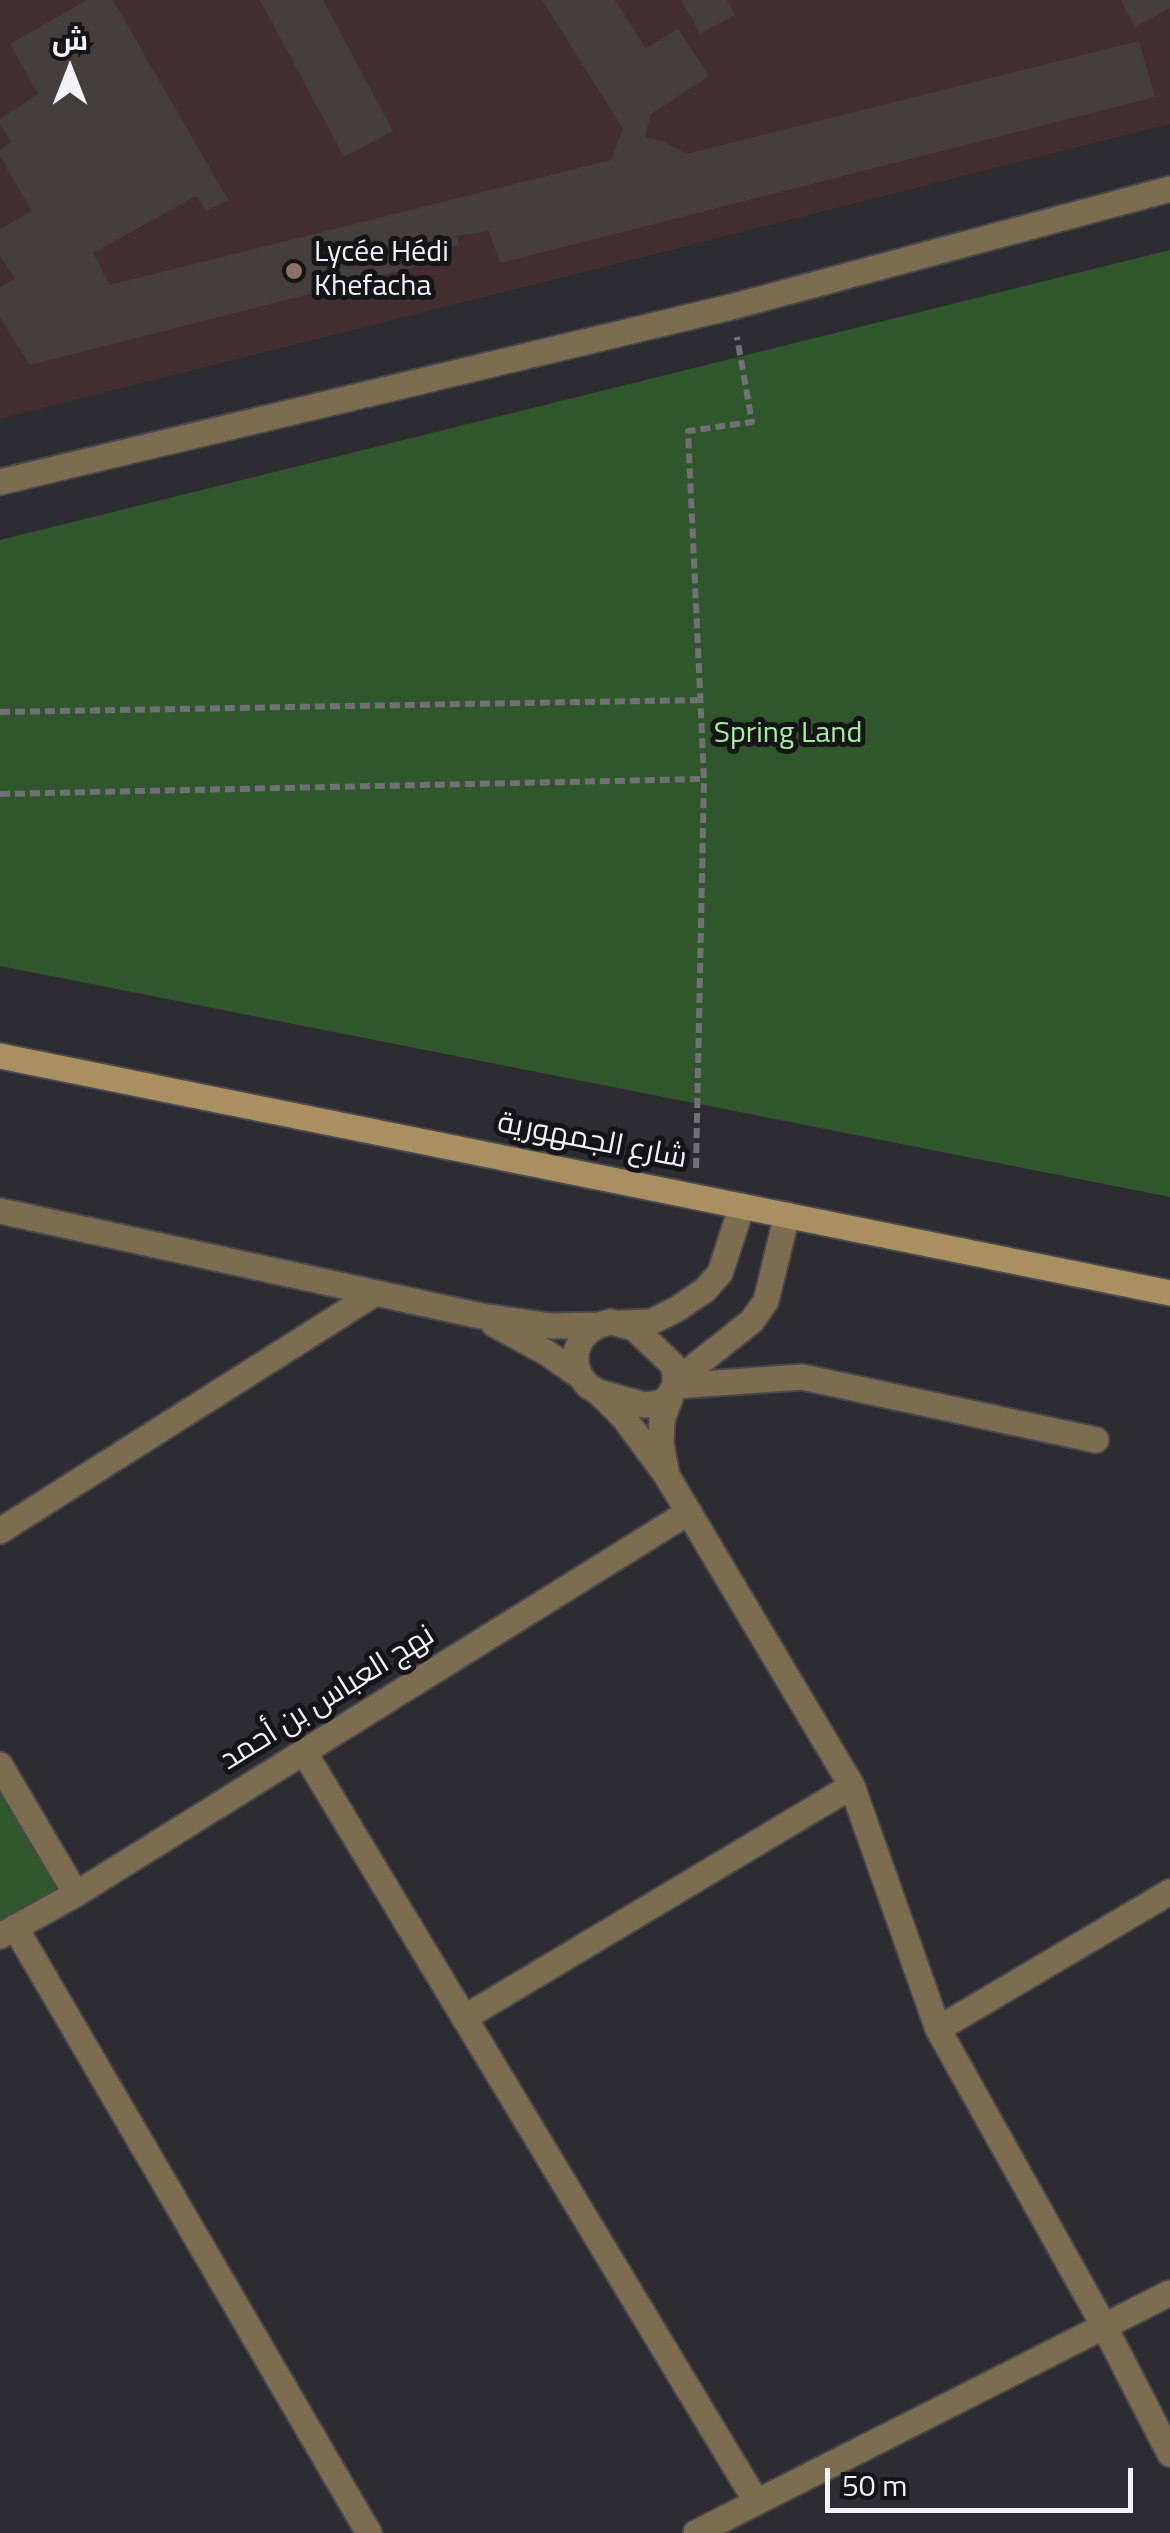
<!DOCTYPE html>
<html>
<head>
<meta charset="utf-8">
<style>
  body { margin:0 }
  #map { position:relative; width:1170px; height:2533px; overflow:hidden; background:#2c2c31; font-family:"Titillium Web",Cairo,sans-serif }
  canvas { display:block }
  .north { position:absolute; left:20px; top:20px; width:100px; height:100px; -webkit-text-stroke:8px #151517; paint-order:stroke; rotate:0deg; font-size:28px; font-weight:700; line-height:40px; text-align:center; color:#f3f3f7 }
  .north::after { content:''; display:block; margin:auto; width:35px; height:45px; background:#f3f3f7; clip-path:polygon(50% 0,100% 100%,50% 72%,0 100%) }
  .scale { position:absolute; left:825px; top:2468px; width:308px; height:45px; box-sizing:border-box; border:5px solid #f3f3f7; border-top:0; padding-left:12px; font-size:30px; line-height:35px; white-space:nowrap; color:#f3f3f7; -webkit-text-stroke:8px #151517; paint-order:stroke }
</style>
</head>
<body>
<div id="map">
<canvas width="1170" height="2533"></canvas>
<div class="north">ش</div>
<div class="scale">50 m</div>
</div>
<script>
const ctx = document.querySelector('canvas').getContext('2d');
ctx.lineJoin = 'round';
function fill(path, color) { ctx.fillStyle = color; ctx.fill(path, 'evenodd'); }
const toPath = rows => new Path2D(rows.map(r => 'M' + r).join(''));
function stroke(path, color, width, dash) { ctx.strokeStyle = color; ctx.lineWidth = width; ctx.lineCap = dash ? 'butt' : 'round'; ctx.setLineDash(dash || []); ctx.stroke(path); }
function label(font, color, halo, rows, align = 'center') {
  ctx.font = font + ' "Titillium Web",Cairo,sans-serif'; ctx.lineWidth = 10; ctx.setLineDash([]); ctx.textBaseline = 'middle'; ctx.strokeStyle = halo; ctx.fillStyle = color; for (const [text, x, y, turn = 0] of rows) {
    ctx.save(); ctx.translate(x, y); ctx.rotate((+turn || 0) * Math.PI / 180); ctx.textAlign = isNaN(turn) ? turn : align; if (halo) ctx.strokeText(text, 0, 0); ctx.fillText(text, 0, 0); ctx.restore();
  }
}
fill(toPath([
  [0,0,1170,0,1170,124,0,419]
]), '#422e31');
fill(toPath([
  [1170,250,1170,1197,0,966,0,540],
  [0,1784,73,1907,0,1949]
]), '#30572c');
fill(toPath([
  [87,0,113,0,228,200,206,211,196,196,93,253,110,285,611,160,623,129,542,0,615,0,646,48,678,29,709,76,651,114,645,137,663,141,686,154,1139,41,1155,97,500,263,489,231,456,236,459,245,444,248,447,259,30,365,0,317,0,287,15,279,0,256,0,229,32,211,0,156,0,150,11,142,0,124,0,119,38,94,10,44],
  [260,0,323,0,393,131,344,157],
  [681,0,727,0,735,15,700,34],
  [1121,0,1170,0,1170,8,1135,27]
]), '#443e3d');
const street = toPath([
  [0,482,731,307,1170,189],
  [0,1211,481,1316,551,1326,599,1325],
  [611,1322,634,1328,672,1364,675,1372,675,1386,668,1397,661,1403,644,1405,598,1392,588,1386,580,1376,576,1364,576,1352,581,1340,589,1331,599,1325,611,1322],
  [623,1323,651,1322,677,1309,705,1290,720,1273,742,1206],
  [494,1324,547,1353,580,1376],
  [676,1381,752,1321,766,1301,787,1215],
  [675,1386,802,1377,1096,1440],
  [598,1392,624,1418,667,1476,852,1786,938,2029,1104,2326,1170,2454],
  [666,1471,661,1444,662,1420,673,1390],
  [0,1531,374,1294],
  [304,1752,756,2501],
  [0,1765,76,1894],
  [15,1927,369,2533],
  [0,1936,76,1894,689,1512],
  [464,2018,852,1786],
  [938,2029,1170,1892],
  [696,2533,1170,2293]
]);
const secondary = toPath([
  [0,1056,1170,1293]
]);
stroke(street, '#48484d', 29);
stroke(secondary, '#48484d', 29);
stroke(toPath([
  [0,712,700,700],
  [0,794,704,779],
  [696,1168,704,779,688,431,752,422,737,337]
]), '#707075', 6, [10, 5]);
stroke(street, '#7d6d50', 25);
stroke(secondary, '#aa9061', 25);
for (const [x, y, r, color] of [
  [294,271,10,"#8d6e63"]
]) { const dot = new Path2D(); dot.arc(x, y, r, 0, 2 * Math.PI); ctx.fillStyle = color; ctx.fill(dot); stroke(dot, '#151517', 4); }
label('30px', '#f3f3f7', '#151517', [
  ["Lycée Hédi",314,254],
  ["Khefacha",314,288]
], 'left');
label('30px', '#a3ee9a', '#151517', [
  ["Spring Land",788,735]
]);
label('30px', '#f3f3f7', '#151517', [
  ["شارع الجمهورية",592,1142,11],
  ["نهج العباس بن أحمد",328,1699,-32]
]);
</script>
</body>
</html>
